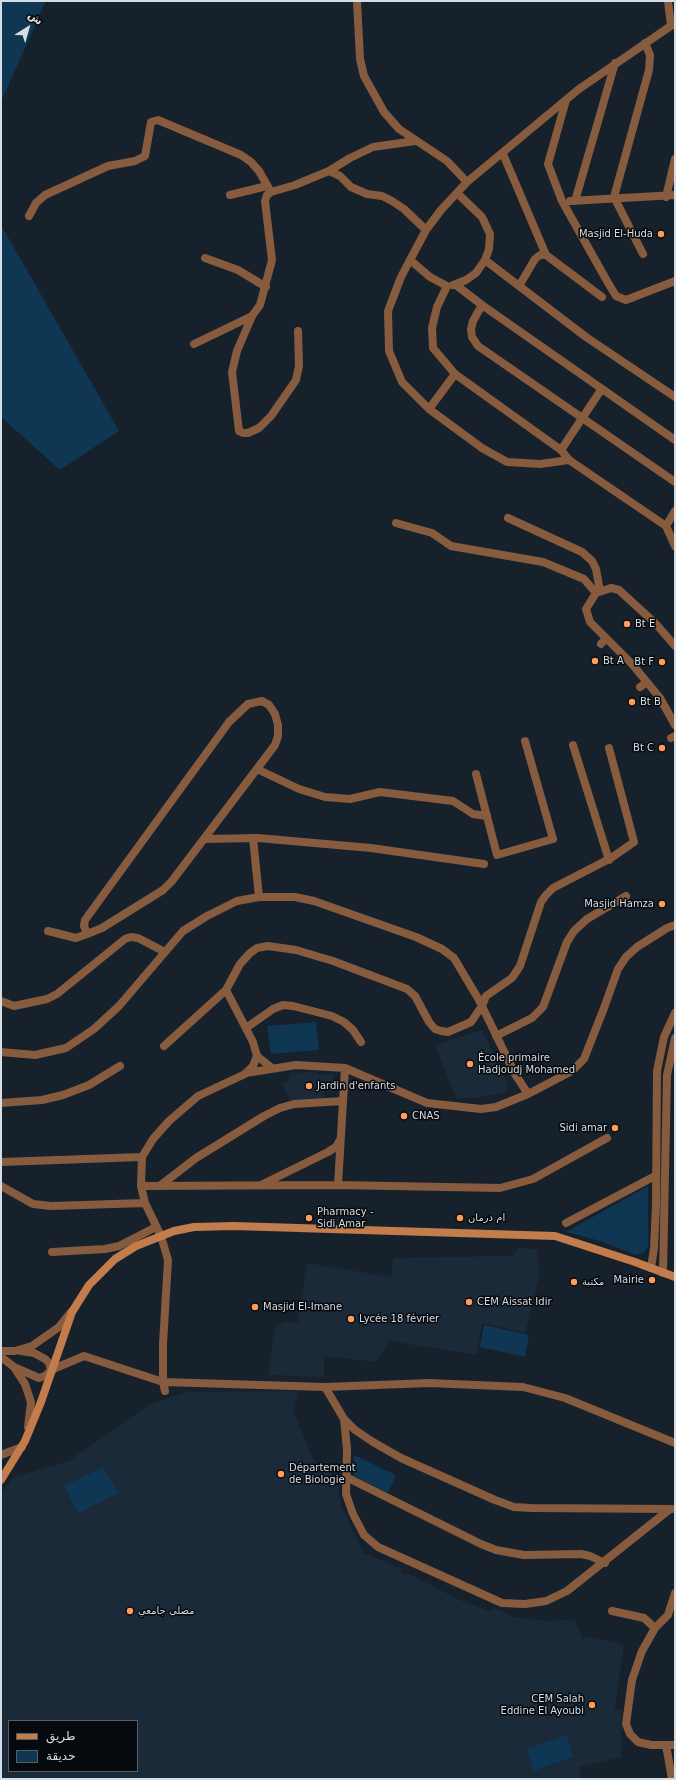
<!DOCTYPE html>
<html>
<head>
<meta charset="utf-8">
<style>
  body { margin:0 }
  #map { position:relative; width:676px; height:1780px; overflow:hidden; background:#16212b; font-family:"DejaVu Sans","Noto Naskh Arabic",sans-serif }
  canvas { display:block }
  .frame { position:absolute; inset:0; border:2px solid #d6dde4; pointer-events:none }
  .legend { position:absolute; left:8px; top:1720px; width:130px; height:52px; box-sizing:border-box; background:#060a0e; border:1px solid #595e64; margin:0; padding:5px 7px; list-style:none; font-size:12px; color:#d6dde4 }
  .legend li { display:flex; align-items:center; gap:8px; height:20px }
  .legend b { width:20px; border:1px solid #595e64 }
  .north { position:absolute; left:8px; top:8px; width:40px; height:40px; -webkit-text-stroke:3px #060a0e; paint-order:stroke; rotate:37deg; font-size:11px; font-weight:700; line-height:16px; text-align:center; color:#d6dde4 }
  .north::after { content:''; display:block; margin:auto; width:14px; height:18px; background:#d6dde4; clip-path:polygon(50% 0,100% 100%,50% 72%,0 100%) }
</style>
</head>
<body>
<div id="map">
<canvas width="676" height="1780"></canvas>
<div class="frame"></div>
<ul class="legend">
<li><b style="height:5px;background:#c37c4c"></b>طريق</li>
<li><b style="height:11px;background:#0f3653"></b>حديقة</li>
</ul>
<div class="north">ش</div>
</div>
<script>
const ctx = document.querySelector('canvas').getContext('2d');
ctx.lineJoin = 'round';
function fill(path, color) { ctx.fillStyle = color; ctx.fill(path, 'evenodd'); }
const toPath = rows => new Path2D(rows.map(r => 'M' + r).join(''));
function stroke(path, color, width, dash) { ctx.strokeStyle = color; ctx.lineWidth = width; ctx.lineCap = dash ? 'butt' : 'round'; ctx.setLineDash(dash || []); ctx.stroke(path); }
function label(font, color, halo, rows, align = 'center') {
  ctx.font = font + ' "DejaVu Sans","Noto Naskh Arabic",sans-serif'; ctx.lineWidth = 3; ctx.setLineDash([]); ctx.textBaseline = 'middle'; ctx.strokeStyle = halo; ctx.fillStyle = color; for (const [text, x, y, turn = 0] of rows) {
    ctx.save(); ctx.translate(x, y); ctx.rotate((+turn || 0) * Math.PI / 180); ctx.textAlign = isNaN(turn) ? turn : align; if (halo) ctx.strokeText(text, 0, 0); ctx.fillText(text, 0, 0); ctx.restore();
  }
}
fill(toPath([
  [482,1030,507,1083,507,1092,477,1098,456,1098,435,1045],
  [316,1072,318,1075,333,1074,333,1090,324,1090,325,1098,289,1101,283,1083,288,1081,290,1073],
  [518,1248,537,1249,540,1274,525,1333,482,1323,477,1355,389,1341,376,1362,324,1356,324,1377,268,1375,275,1326,289,1321,298,1323,307,1263,391,1277,393,1258,505,1256,513,1255],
  [298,1391,293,1410,314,1461,337,1478,341,1507,345,1512,363,1553,401,1568,403,1575,409,1574,462,1601,490,1611,494,1608,514,1617,546,1621,575,1619,583,1641,585,1636,624,1644,615,1709,621,1710,622,1757,579,1767,581,1779,1,1779,1,1493,14,1477,69,1461,150,1404,187,1392],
  [9,1721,137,1721,137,1771,9,1771]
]), '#1a2a39');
fill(toPath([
  [1,1,46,1,1,102],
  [1,225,119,431,60,470,1,417],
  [316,1022,319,1050,271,1054,267,1026],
  [648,1186,648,1244,647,1249,643,1253,636,1255,600,1241,566,1232],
  [484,1325,529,1335,525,1357,480,1347],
  [354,1455,396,1475,388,1493,354,1476],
  [103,1467,118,1493,78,1513,64,1486],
  [567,1735,573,1757,534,1771,526,1749]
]), '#0f3653');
stroke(toPath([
  [357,1,360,59,364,76,384,112,399,129,447,161,467,182],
  [668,1,671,26],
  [566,100,548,164,562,201,607,281,616,296,626,300,675,281],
  [503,154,546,255],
  [329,171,350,158,373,147,415,141],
  [230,195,267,186],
  [666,197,675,159],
  [570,201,675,195],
  [575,201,615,63],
  [29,216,36,203,45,195,108,166,135,161,145,156,151,122,158,120,241,155,251,162,259,171,271,192],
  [643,254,614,197,649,70,650,55,645,43],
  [205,258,238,270,266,287],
  [410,260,401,277,388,311,389,351,402,382,429,409,482,448,507,462,540,464,569,460],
  [485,260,586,337,675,397],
  [453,285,466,280,476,273,485,260,489,249,490,234,482,217,457,193],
  [456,285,482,305,675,440],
  [519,286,535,259,540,255,546,255,602,297],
  [482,305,473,321,471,329,472,337,478,346,675,482],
  [298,331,299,366,296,380,271,416,259,428,248,433,243,433,239,431,232,372,237,351,252,316,260,305,272,260,265,201,267,195,271,192,295,185,329,171,340,176,351,187,367,194,382,196,392,201,404,209,426,230],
  [194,344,252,316],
  [429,409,455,374],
  [561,450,601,390],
  [675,511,666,526,675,546],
  [508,518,582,552,592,561,596,569,600,591],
  [396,523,432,533,451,546,543,562,584,579,596,593],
  [666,526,569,460,561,450,455,374,433,348,432,328,437,307,447,286,430,277,410,260,426,230,441,210,467,182,579,89,675,23],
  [601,644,606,638],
  [675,646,656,624,619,590,611,588,596,593,586,609,590,622,632,664,660,698,675,725],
  [640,687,647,682],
  [671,738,675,736],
  [573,745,609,860],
  [257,769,299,789,325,797,350,799,380,792,453,801,473,814,487,816],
  [476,774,497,855,553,839,525,741],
  [253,838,259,897],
  [205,839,258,838,371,848,484,864],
  [48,931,76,938,87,934,102,928,163,890,172,881,275,745,278,736,278,725,275,714,269,705,262,701,248,704,229,722,85,920,84,926,87,934],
  [1,1001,14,1006,47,999,57,994,125,939,131,937,138,938,165,952],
  [246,1028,273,1009,283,1005,293,1006,332,1016,344,1022,353,1030,361,1042],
  [496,1036,532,1018,543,1007,567,942,574,931,587,919,626,896],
  [164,1046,226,990],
  [1,1052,35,1055,66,1048,94,1029,119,1006,183,931,207,916,237,901,259,897,295,897,314,901,416,937,442,949,454,958,479,1000,515,1074,528,1094,572,1071,584,1059,604,1008,618,969,626,957,637,947,667,928,675,925],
  [257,1056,253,1042,226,990,240,964,250,953,257,948,268,946,296,950,333,961,407,989,415,996,429,1022,435,1029,441,1031,448,1032,471,1022,482,1006,486,996,512,978,520,966,541,902,546,895,553,888,611,858,634,842,609,748],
  [246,1073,296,1065,345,1068,427,1103,481,1109,496,1107,528,1094],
  [1,1103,42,1100,63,1095,89,1085,120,1066],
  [1,1162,142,1157],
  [161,1185,196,1158,264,1116,280,1108,294,1104,343,1101],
  [261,1185,328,1152,336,1147,340,1140],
  [338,1185,345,1068],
  [1,1186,33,1204,51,1206,145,1203],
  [141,1186,338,1185,500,1188,533,1179,607,1138],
  [566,1223,655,1176],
  [52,1252,105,1249,119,1246,156,1227],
  [651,1268,654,1248,656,1205,657,1071,664,1037,675,1013],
  [663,1273,667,1075,675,1038],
  [1,1351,15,1351,32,1346,59,1327,71,1312],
  [21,1351,34,1353,45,1359,49,1363,51,1370],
  [1,1357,14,1367,25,1384,31,1402,28,1427],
  [14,1367,39,1378,45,1376,51,1370,84,1356,163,1382,325,1387,429,1383,523,1387,565,1398,675,1443],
  [325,1387,344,1419,355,1430,373,1442,401,1458,495,1500,514,1507,531,1508,672,1509],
  [165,1391,163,1382,163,1344,168,1260,161,1236,145,1203,141,1186,142,1157,153,1139,169,1121,198,1096,245,1074,253,1066,257,1056,272,1068],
  [344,1419,347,1449,346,1494,353,1514,364,1535,378,1547,502,1603,525,1604,546,1601,567,1591,670,1509],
  [1,1455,22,1447],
  [346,1477,481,1544,496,1550,524,1555,581,1554,590,1556,605,1563],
  [675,1593,668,1615,655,1628,642,1651,632,1680,626,1724,630,1734,638,1742,651,1745,675,1745],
  [612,1611,644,1618,655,1628],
  [666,1745,672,1779]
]), '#875b3e', 8);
stroke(toPath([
  [1,1480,25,1441,41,1402,72,1312,89,1285,115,1259,136,1246,174,1231,194,1227,234,1226,555,1236,635,1262,675,1277]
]), '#c37c4c', 8);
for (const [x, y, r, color] of [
  [661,234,4,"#fe9c58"],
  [627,624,4,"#fe9c58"],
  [595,661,4,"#fe9c58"],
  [662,662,4,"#fe9c58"],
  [632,702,4,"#fe9c58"],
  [662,748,4,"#fe9c58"],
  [662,904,4,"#fe9c58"],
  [470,1064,4,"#fe9c58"],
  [309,1086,4,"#fe9c58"],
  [404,1116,4,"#fe9c58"],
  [615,1128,4,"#fe9c58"],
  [309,1218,4,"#fe9c58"],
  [460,1218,4,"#fe9c58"],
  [652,1280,4,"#fe9c58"],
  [574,1282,4,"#fe9c58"],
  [469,1302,4,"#fe9c58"],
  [255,1307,4,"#fe9c58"],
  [351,1319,4,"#fe9c58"],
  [281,1474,4,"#fe9c58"],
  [130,1611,4,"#fe9c58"],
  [592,1705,4,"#fe9c58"]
]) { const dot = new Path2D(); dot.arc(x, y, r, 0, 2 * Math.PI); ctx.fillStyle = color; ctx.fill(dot); stroke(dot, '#060a0e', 1.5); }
label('10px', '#d6dde4', '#060a0e', [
  ["Masjid El-Huda",653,234,"right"],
  ["Bt E",635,624],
  ["Bt A",603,661],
  ["Bt F",654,662,"right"],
  ["Bt B",640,702],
  ["Bt C",654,748,"right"],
  ["Masjid Hamza",654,904,"right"],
  ["École primaire",478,1058],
  ["Hadjoudj Mohamed",478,1070],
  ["Jardin d'enfants",317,1086],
  ["CNAS",412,1116],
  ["Sidi amar",607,1128,"right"],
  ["Pharmacy -",317,1212],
  ["Sidi Amar",317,1224],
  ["ام درمان",468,1218],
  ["Mairie",644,1280,"right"],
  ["مكتبة",582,1282],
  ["CEM Aissat Idir",477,1302],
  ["Masjid El-Imane",263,1307],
  ["Lycée 18 février",359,1319],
  ["Département",289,1468],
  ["de Biologie",289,1480],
  ["مصلى جامعي",138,1611],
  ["CEM Salah",584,1699,"right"],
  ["Eddine El Ayoubi",584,1711,"right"]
], 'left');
</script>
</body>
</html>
